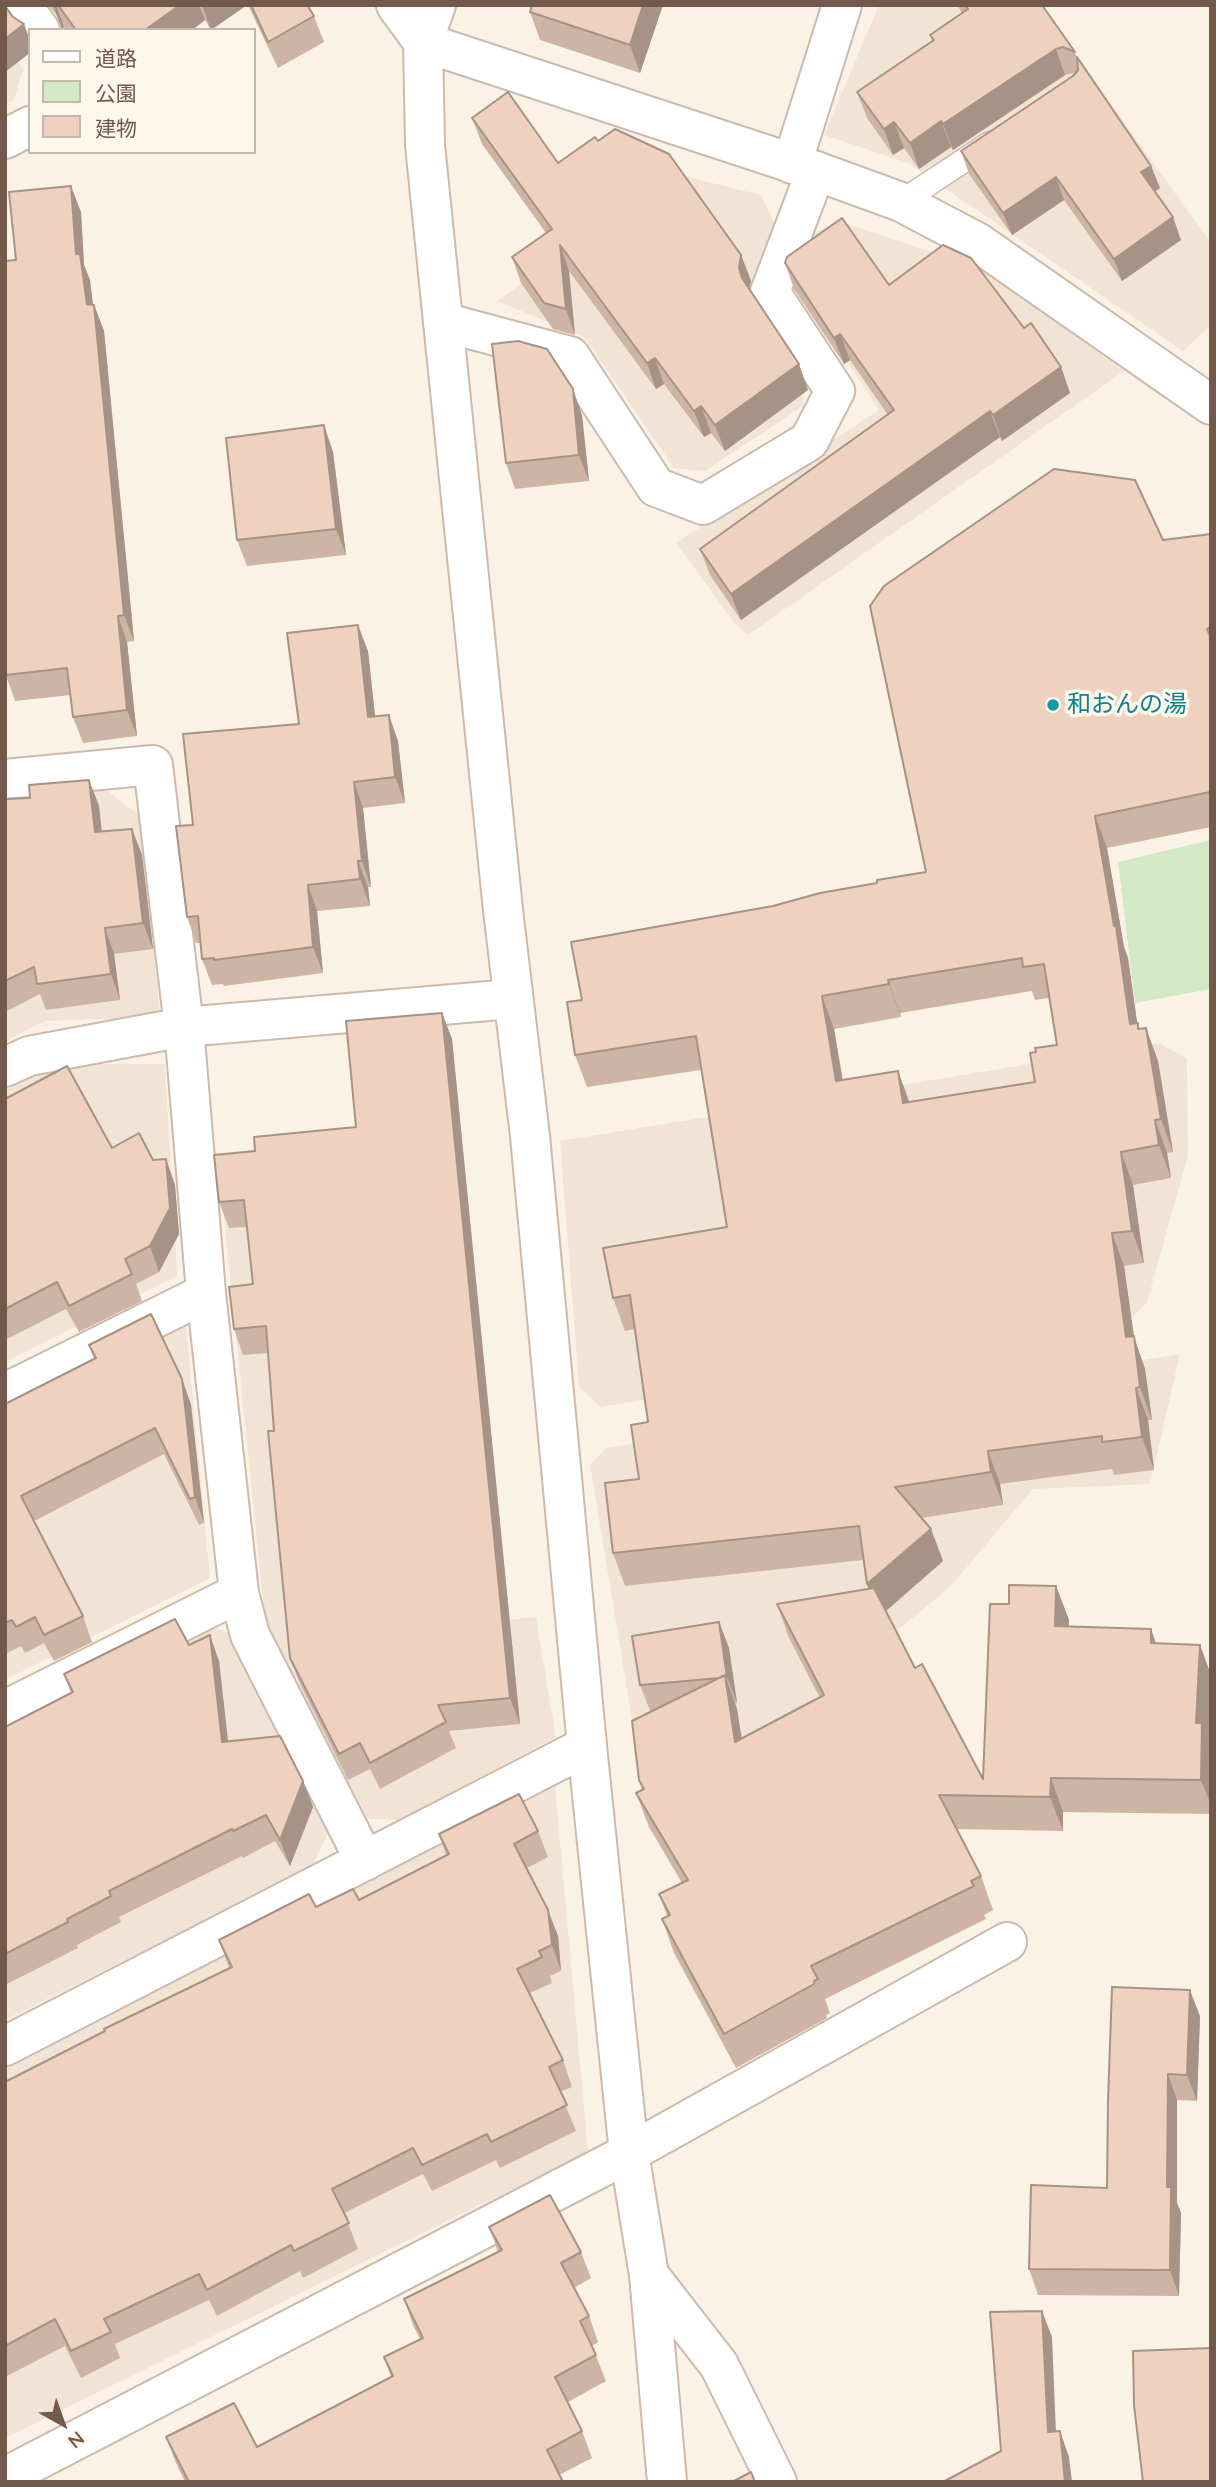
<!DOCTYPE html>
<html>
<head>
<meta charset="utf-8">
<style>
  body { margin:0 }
  #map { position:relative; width:1216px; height:2487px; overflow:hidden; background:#fbf2e6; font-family:Quicksand,"Noto Sans JP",sans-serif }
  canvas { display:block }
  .frame { position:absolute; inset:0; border:7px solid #72594c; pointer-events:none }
  .legend { position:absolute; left:28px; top:28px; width:228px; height:126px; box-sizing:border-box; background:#fef7ec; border:2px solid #c6b8ac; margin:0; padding:9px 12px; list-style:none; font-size:21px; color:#72594c }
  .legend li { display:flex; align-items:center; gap:14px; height:35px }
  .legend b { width:35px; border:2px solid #c6b8ac }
  .north { position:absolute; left:28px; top:2389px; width:70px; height:70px; -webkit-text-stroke:5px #fef7ec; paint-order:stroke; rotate:140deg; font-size:19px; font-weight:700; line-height:28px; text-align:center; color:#72594c }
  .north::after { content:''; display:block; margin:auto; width:24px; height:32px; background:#72594c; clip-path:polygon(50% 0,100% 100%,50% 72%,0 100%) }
</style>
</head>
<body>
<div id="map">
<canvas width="1216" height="2487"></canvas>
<div class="frame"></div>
<ul class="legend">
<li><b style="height:9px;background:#fff"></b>道路</li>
<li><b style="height:19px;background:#d3e8c5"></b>公園</li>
<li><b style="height:19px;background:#eed1bf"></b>建物</li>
</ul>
<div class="north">N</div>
</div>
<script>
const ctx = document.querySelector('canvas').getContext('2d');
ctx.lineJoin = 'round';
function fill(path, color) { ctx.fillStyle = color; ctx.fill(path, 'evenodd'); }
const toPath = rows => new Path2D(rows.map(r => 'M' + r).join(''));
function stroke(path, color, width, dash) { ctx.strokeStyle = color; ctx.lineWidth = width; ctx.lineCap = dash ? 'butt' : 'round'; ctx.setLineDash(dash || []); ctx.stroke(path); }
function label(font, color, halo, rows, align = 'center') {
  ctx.font = font + ' Quicksand,"Noto Sans JP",sans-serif'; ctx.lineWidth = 7; ctx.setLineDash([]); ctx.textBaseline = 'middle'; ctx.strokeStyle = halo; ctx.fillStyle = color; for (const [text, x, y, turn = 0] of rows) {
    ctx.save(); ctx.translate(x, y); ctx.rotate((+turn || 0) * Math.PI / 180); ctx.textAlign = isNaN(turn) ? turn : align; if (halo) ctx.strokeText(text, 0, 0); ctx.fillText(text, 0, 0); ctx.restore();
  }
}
fill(toPath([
  [879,5,1040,5,1211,243,1211,325,1183,351,908,163,824,135],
  [5,42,23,69,14,100,5,104],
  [676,174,761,195,774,223,752,287,806,368,803,406,705,471,674,468,584,337,497,301],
  [839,221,983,269,1124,371,748,635,736,625,676,543,879,410,793,280,806,237],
  [97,783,143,818,160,1017,45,1021,5,1041,5,792],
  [1158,1043,1187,1058,1188,1156,1147,1302,1125,1325,600,1407,579,1387,560,1141],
  [57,1064,165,1064,177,1276,5,1362,5,1090],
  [349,1151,401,1631,536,1617,556,1737,400,1820,368,1819,265,1621,218,1157],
  [186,1326,210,1578,5,1680,5,1414],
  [1180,1354,1150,1484,1033,1489,949,1588,750,1751,641,1774,590,1465,606,1448],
  [209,1625,236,1636,328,1833,312,1867,5,2020,5,1726],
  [555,1786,588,2152,5,2438,5,2067]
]), '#f2e4d5');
fill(toPath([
  [1211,840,1211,989,1135,1003,1118,862]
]), '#d3e8c5');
const service = toPath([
  [901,202,989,144]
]);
const minor = toPath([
  [22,5,40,30],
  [5,139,30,126],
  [792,164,842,5],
  [443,322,570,356,656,487,703,505,809,441,835,391,770,292,816,171],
  [5,779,153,765,184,1027,206,1293,239,1593,250,1635,365,1861],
  [5,1067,29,1056,184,1027,512,999],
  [5,1393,206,1293],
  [5,1710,239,1593],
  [5,2046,587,1746],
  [649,2275,719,2365,777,2482],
  [5,2477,629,2153,1007,1942]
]);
const tertiary = toPath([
  [396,5,423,42,816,171,901,202,977,242,1211,405],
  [436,5,423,42,425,145,503,910,530,1136,587,1746,629,2153,649,2275,667,2482]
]);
stroke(service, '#ccbaad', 26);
stroke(minor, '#ccbaad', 42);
stroke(tertiary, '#ccbaad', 42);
stroke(service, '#fff', 23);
stroke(minor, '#fff', 38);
stroke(tertiary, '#fff', 38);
fill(toPath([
  [49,5,247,5,211,30,205,20,192,30,66,30,64,27,62,29,57,16],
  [248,5,307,5,314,16,324,42,278,68],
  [531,5,663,5,640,73,540,40,530,12],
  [957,5,1042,5,1075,52,1077,59,1151,166,1160,188,1155,191,1181,240,1122,281,1064,200,1012,235,969,174,961,151,1073,76,1074,74,1073,73,1065,75,953,150,951,147,919,169,904,148,893,155,867,118,857,92,932,41,930,35,962,13],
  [472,118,558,163,598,141,741,255,751,281,749,289,808,390,725,451,711,433,704,437,664,384,656,389,569,271,575,335,553,329,521,283,512,257,546,233,482,144],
  [81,212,84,265,90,280,93,305,94,305,104,331,134,641,127,642,137,736,83,743,73,717,71,695,15,701,6,675,16,260],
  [785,263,889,285,1024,328,1061,367,1070,393,1002,441,1000,437,741,620,710,575,700,549,888,415,850,360,844,364,794,289],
  [582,415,589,481,515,489,506,463],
  [333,452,346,555,247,566,237,540],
  [1211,534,1211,827,1107,848,1124,947,1128,958,1137,1023,1140,1029,1146,1028,1158,1061,1173,1152,1167,1153,1171,1178,1133,1185,1144,1263,1124,1266,1134,1337,1145,1369,1152,1420,1148,1420,1154,1470,1114,1475,1112,1469,1000,1484,1003,1505,921,1518,931,1529,943,1561,886,1611,915,1668,983,1779,1009,1604,1056,1586,1069,1620,1068,1627,1156,1643,1200,1645,1211,1675,1209,1743,1211,1748,1211,1814,1063,1812,1063,1831,956,1829,981,1876,993,1910,984,1915,986,1919,825,1999,830,2013,826,2015,827,2018,736,2068,674,1953,662,1919,667,1916,659,1894,682,1883,649,1827,636,1793,642,1790,639,1780,652,1711,650,1711,640,1685,719,1622,729,1648,737,1703,735,1703,737,1709,742,1738,820,1698,789,1638,777,1604,868,1589,863,1560,625,1586,613,1553,639,1479,648,1422,635,1329,625,1331,613,1298,727,1227,701,1070,587,1087,575,1055,582,1000,773,906,926,872,1163,540],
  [1032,991,1035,1000,1049,998,1057,1045,1035,1082,909,1102,898,1071,843,1080,834,1029,901,1017,900,1013],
  [368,651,375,717,398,741,405,803,363,808,371,887,368,887,370,906,317,911,323,973,224,986,223,984,212,985,202,959,201,943,196,943,187,917,193,825,299,724],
  [89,780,99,806,102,831,132,829,142,855,153,949,114,954,120,1000,46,1010,40,994,5,1012,5,799,30,798],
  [442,1013,452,1039,520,1724,449,1731,456,1748,380,1789,370,1769,348,1780,300,1684,290,1658,268,1353,243,1355,234,1329,253,1284,247,1227,229,1228,219,1202,255,1151,356,1127],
  [5,1094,7,1098,112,1148,153,1160,166,1159,175,1185,179,1234,159,1272,136,1284,142,1301,79,1332,66,1309,5,1340],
  [89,1345,182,1379,191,1405,204,1523,199,1525,164,1454,34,1521,83,1616,92,1642,54,1661,44,1643,25,1653,21,1646,5,1654,5,1404,94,1359],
  [189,1645,219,1661,228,1741,313,1807,290,1866,275,1841,243,1858,242,1856,119,1917,121,1922,77,1945,78,1948,5,1985,5,1727,71,1693,64,1674],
  [538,1831,548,1857,527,1868,558,1936,561,1971,550,1976,552,1983,530,1993,563,2060,572,2087,560,2092,576,2131,500,2168,496,2160,432,2191,423,2174,344,2213,358,2249,303,2278,300,2271,217,2316,209,2300,115,2344,120,2358,81,2378,65,2346,5,2377,5,2082,229,1968,219,1940,316,1907,359,1900,446,1855,439,1834],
  [1200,2016,1197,2101,1177,2100,1177,2203,1181,2213,1179,2296,1038,2295,1029,2269,1107,2188],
  [489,2227,581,2252,591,2278,574,2288,589,2316,598,2342,592,2346,606,2381,568,2402,582,2431,592,2458,559,2475,563,2482,185,2482,176,2463,166,2437,257,2447,391,2377,384,2357,420,2339,413,2325,404,2299,498,2252]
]), '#cdb4a4');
fill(toPath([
  [53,5,56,5,64,27,62,29],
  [180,5,199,5,205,20,192,30,145,30],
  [202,5,247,5,211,30],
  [643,5,663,5,640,73,630,45],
  [24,24,30,40,30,53,5,72,5,39],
  [1056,49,1065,75,953,150,943,124],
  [941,121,951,147,919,169,910,143],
  [894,122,904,148,893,155,884,129],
  [1151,166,1160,188,1150,195,1141,172],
  [1056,177,1064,200,1012,235,1003,213],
  [71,186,81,212,84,265,90,280,96,331,87,304,76,254],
  [1173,217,1181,240,1122,281,1114,259],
  [560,245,569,271,575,335,566,309],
  [741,255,751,281,748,294,739,268],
  [94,305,104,331,134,641,124,615],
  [840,334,850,360,844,364,834,338],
  [655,358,664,384,656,389,647,363],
  [799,364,808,390,725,451,715,425],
  [1061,367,1070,393,1002,441,993,415],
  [573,389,582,415,589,481,579,455],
  [701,406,711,433,704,437,694,411],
  [990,411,1000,437,741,620,731,594],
  [324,425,333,452,346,555,336,529],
  [118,616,127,642,137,736,127,710],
  [358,625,368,651,378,743,368,717],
  [389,715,398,741,405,803,395,777],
  [89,780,99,806,104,858,95,832],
  [354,782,363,808,371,887,362,861],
  [1095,816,1107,848,1124,947,1128,958,1142,1057,1130,1024],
  [132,829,142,855,153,949,143,923],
  [358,861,368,887,370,906,360,879],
  [308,885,317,911,323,973,313,947],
  [105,928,114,954,120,1000,111,974],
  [888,980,900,1013,901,1017,889,984],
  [822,996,834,1029,848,1114,836,1081],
  [442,1013,452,1039,520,1724,510,1698],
  [1146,1028,1158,1061,1173,1152,1161,1119],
  [898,1071,910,1104,903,1103],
  [1155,1120,1167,1153,1171,1178,1159,1145],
  [1121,1152,1133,1185,1144,1263,1132,1231],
  [166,1159,175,1185,179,1234,159,1272,150,1246],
  [1112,1233,1124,1266,1134,1337,1145,1369,1152,1420,1140,1387,1126,1337],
  [182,1379,191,1405,204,1523,195,1497],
  [1136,1388,1148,1420,1154,1470,1142,1437],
  [988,1451,1000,1484,1003,1505,991,1472],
  [931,1529,943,1561,879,1617,867,1584],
  [1056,1586,1069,1620,1067,1660,1055,1626],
  [719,1622,729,1648,737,1703,727,1677],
  [1151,1629,1163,1663,1151,1643],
  [210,1635,219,1661,231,1768,222,1742],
  [1200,1645,1211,1675,1209,1743,1211,1748,1211,1805,1201,1780,1196,1723],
  [725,1675,737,1709,747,1775,735,1742],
  [1051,1778,1063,1812,1063,1831,1050,1797],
  [303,1781,313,1807,290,1866,280,1840],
  [548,1910,558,1936,561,1971,552,1945],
  [1190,1990,1200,2016,1197,2101,1187,2075],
  [1168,2074,1177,2100,1177,2203,1181,2213,1179,2296,1170,2270,1167,2187],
  [1042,2311,1052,2337,1057,2458,1048,2432],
  [1060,2431,1069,2457,1072,2482,1065,2482]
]), '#a79286');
const building = toPath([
  [58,5,180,5,145,30,76,30,58,5],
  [251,5,307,5,314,16,268,42,251,5],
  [532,5,643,5,630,45,530,12,532,5],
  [965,5,1042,5,1075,52,1063,47,1056,49,943,124,941,121,910,143,894,122,884,129,857,92,934,40,930,35,968,9,965,5],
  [5,6,13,17,24,24,5,39,5,6],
  [1077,57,1151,166,1141,172,1173,217,1114,259,1056,177,1003,213,961,151,1073,76,1078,70,1077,57],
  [508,92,558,163,595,137,598,141,615,129,669,154,741,255,739,268,742,278,799,364,715,425,701,406,694,411,655,358,647,363,560,245,566,309,544,303,512,257,552,229,472,118,508,92],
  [71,186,76,254,80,254,87,304,94,305,124,615,118,616,127,710,73,717,67,668,6,675,5,668,5,261,16,260,9,192,71,186],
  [842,218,889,285,943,245,971,258,1024,328,1031,323,1061,367,993,415,990,411,731,594,700,549,894,410,840,334,834,338,785,263,787,257,842,218],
  [518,341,547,349,573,389,579,455,506,463,492,344,518,341],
  [324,425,336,529,237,540,226,438,324,425],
  [1054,469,1135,480,1163,540,1211,534,1211,627,1207,629,1211,638,1211,787,1210,792,1095,816,1114,926,1116,926,1130,1024,1138,1023,1138,1029,1146,1028,1161,1119,1155,1120,1159,1145,1121,1152,1132,1231,1112,1233,1126,1337,1134,1336,1140,1387,1136,1388,1142,1437,1102,1442,1102,1436,988,1451,991,1472,895,1487,931,1529,867,1584,859,1526,613,1553,605,1483,639,1479,631,1425,648,1422,630,1295,613,1298,603,1248,727,1227,696,1036,575,1055,567,1002,582,1000,571,942,773,906,820,893,877,883,877,880,926,872,870,606,884,586,1054,469],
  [1022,958,1023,967,1044,964,1057,1045,1035,1048,1036,1052,1030,1053,1035,1082,903,1103,898,1071,836,1081,822,996,889,984,888,980,1022,958],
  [358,625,368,717,389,715,395,777,354,782,362,861,358,861,360,879,308,885,313,947,214,960,214,958,202,959,198,916,187,917,176,826,193,825,183,734,299,724,287,633,358,625],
  [89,780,95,832,132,829,143,923,105,928,111,974,37,984,34,967,5,981,5,799,30,798,29,785,89,780],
  [442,1013,510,1698,438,1705,446,1722,370,1763,360,1743,339,1754,290,1658,268,1431,274,1431,266,1326,234,1329,229,1287,253,1284,244,1200,219,1202,214,1155,255,1151,254,1137,356,1127,346,1021,442,1013],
  [67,1066,112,1148,139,1133,153,1160,166,1159,170,1208,150,1246,125,1259,132,1274,69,1306,57,1282,5,1309,5,1094,7,1098,67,1066],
  [151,1314,182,1379,195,1497,190,1499,155,1428,21,1496,83,1616,44,1635,35,1617,16,1627,12,1620,5,1623,5,1404,96,1358,89,1345,151,1314],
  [1009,1585,1056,1586,1055,1626,1151,1629,1151,1643,1200,1645,1196,1723,1202,1723,1201,1780,1051,1778,1050,1797,939,1795,981,1876,971,1881,974,1886,811,1966,818,1979,814,1981,814,1984,724,2034,662,1919,670,1915,659,1894,688,1880,636,1793,644,1789,639,1780,632,1721,725,1675,735,1742,824,1695,777,1604,874,1588,915,1668,922,1664,983,1779,990,1604,1009,1604,1009,1585],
  [175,1619,189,1645,210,1635,222,1742,280,1736,303,1781,280,1840,266,1815,233,1831,232,1829,109,1891,111,1896,67,1919,68,1922,5,1954,5,1727,73,1692,64,1674,175,1619],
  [719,1622,727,1677,725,1677,725,1675,720,1678,640,1685,632,1636,719,1622],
  [519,1794,538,1831,514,1844,548,1910,552,1945,539,1951,542,1957,517,1969,563,2060,549,2067,567,2105,491,2142,487,2134,422,2165,413,2148,332,2189,349,2223,294,2251,291,2245,207,2290,199,2274,104,2319,111,2332,71,2351,55,2319,5,2346,5,2082,105,2031,104,2029,232,1967,219,1940,309,1894,316,1907,353,1889,359,1900,449,1854,439,1834,519,1794],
  [1112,1987,1190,1990,1187,2075,1168,2074,1167,2187,1171,2187,1170,2270,1029,2269,1031,2185,1107,2188,1108,2102,1112,1987],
  [550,2195,581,2252,561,2263,589,2316,580,2321,596,2355,555,2377,582,2431,547,2450,563,2482,189,2482,166,2437,234,2403,257,2447,393,2376,384,2357,423,2338,404,2299,502,2250,489,2227,550,2195],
  [1042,2311,1048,2432,1060,2431,1065,2482,943,2482,1001,2451,990,2312,1042,2311],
  [1211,2348,1211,2482,1143,2482,1134,2405,1133,2351,1211,2348],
  [751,2472,755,2482,732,2482,751,2472]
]);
fill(building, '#eed1bf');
stroke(building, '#a79286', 2);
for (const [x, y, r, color] of [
  [1053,705,7,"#0f9aa8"]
]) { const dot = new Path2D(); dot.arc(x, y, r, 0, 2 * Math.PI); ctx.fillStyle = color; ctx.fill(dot); stroke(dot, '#fef7ec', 2.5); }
label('24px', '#0d838f', '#fef7ec', [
  ["和おんの湯",1067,705]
], 'left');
</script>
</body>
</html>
